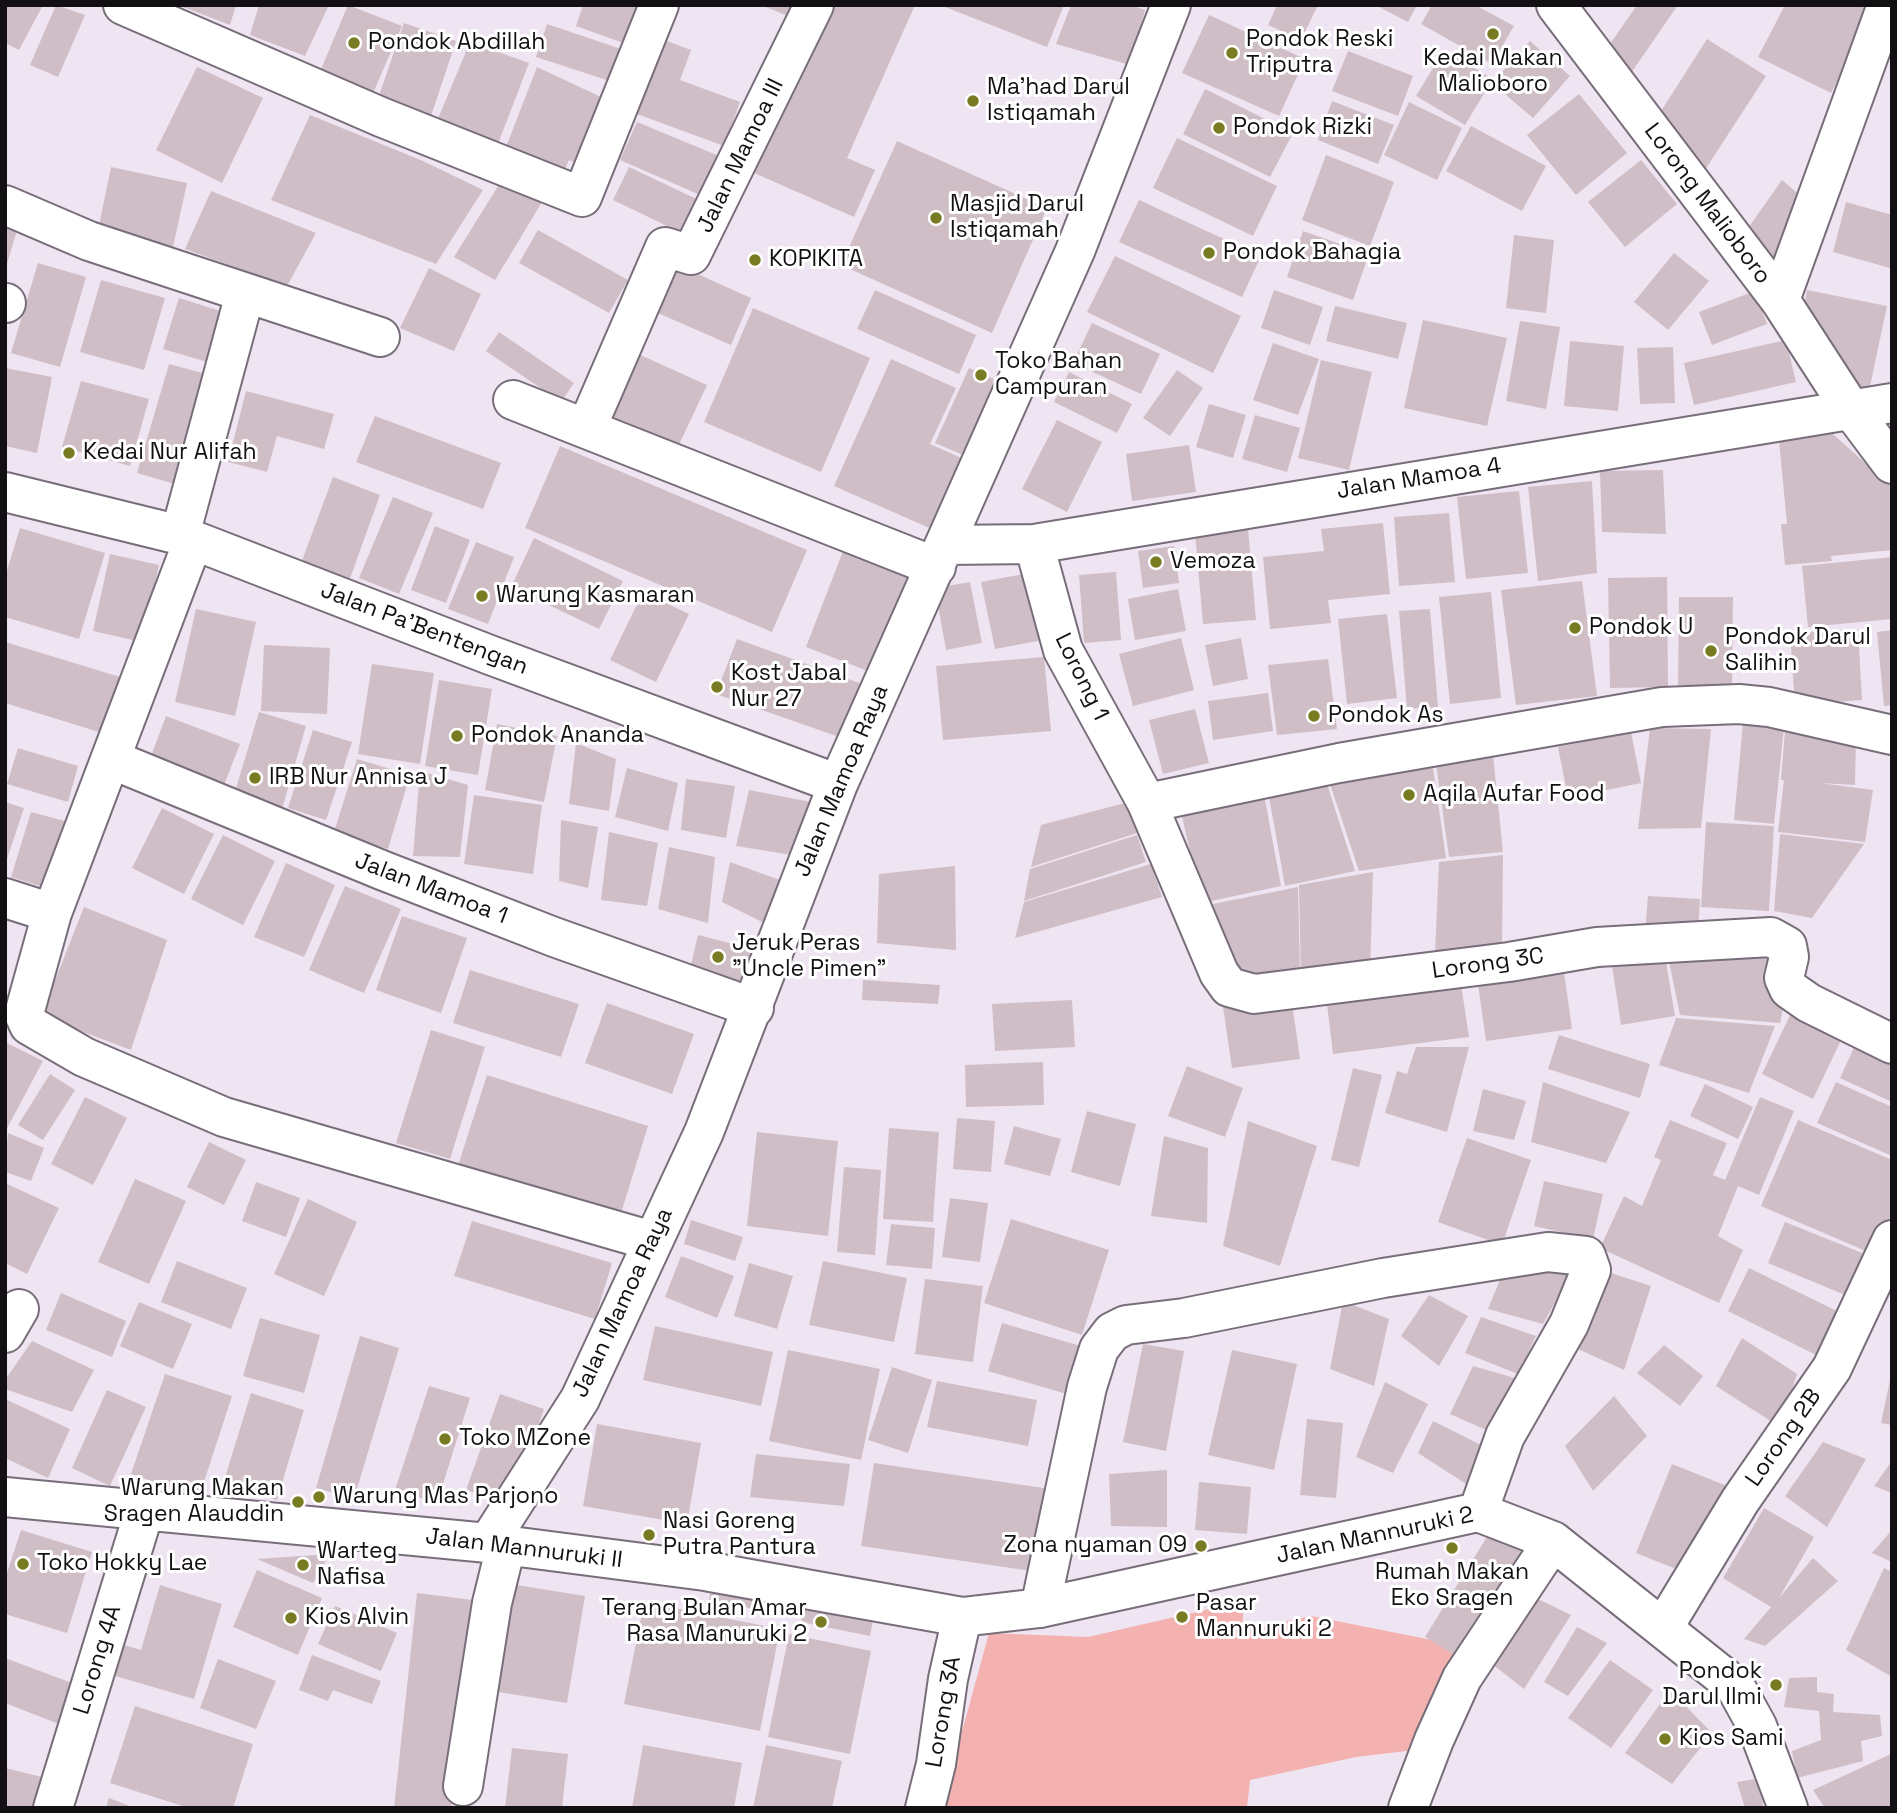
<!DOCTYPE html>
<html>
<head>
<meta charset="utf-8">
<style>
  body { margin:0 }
  #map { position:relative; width:1897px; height:1813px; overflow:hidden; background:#efe4f2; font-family:"Space Grotesk",sans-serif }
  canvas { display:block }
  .frame { position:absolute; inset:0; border:7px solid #131014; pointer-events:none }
</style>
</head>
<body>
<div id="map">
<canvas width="1897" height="1813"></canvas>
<div class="frame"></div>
</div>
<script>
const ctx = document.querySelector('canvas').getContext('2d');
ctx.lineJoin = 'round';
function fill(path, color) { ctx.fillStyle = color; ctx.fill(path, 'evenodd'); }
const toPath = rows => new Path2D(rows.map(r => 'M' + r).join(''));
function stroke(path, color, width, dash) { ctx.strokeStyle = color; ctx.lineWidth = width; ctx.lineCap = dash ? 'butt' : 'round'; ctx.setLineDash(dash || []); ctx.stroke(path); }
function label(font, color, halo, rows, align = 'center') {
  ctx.font = font + ' "Space Grotesk",sans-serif'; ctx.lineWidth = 6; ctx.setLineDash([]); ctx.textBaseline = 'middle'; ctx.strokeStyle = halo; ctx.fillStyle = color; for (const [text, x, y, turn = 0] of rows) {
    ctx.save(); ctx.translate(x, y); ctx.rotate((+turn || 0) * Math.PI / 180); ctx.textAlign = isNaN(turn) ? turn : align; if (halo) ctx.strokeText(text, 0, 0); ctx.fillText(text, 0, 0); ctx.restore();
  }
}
fill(toPath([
  [1244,1601,1242,1631,1311,1616,1462,1646,1415,1750,1356,1757,1250,1780,1247,1808,941,1808,989,1633,1088,1637]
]), '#f3b1b0');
fill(toPath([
  [5,5,43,5,19,50,5,43],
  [56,5,85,15,58,77,30,65],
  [178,5,236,5,230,25],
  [259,5,329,5,305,56,250,35],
  [348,5,402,26,367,107,314,86],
  [583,5,640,5,626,44,576,26],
  [761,5,801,5,795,19],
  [826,5,915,5,847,158,875,170,854,217,752,172],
  [940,5,1064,5,1047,47],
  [1071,5,1130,5,1145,10,1130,65,1056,44],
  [1277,5,1318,5,1301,40,1268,25],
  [1375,5,1417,5,1408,22],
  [1432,5,1475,5,1514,26,1492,64,1421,24],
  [1637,5,1678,5,1631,73,1603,54],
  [1785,5,1860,5,1872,11,1831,93,1758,57],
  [1209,15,1305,59,1279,116,1182,73],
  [404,23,456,41,426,131,373,113],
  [547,24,624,50,613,82,536,57],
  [1707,39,1766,76,1701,176,1656,119],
  [664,40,691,50,680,80,740,102,724,146,637,114],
  [1530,41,1570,76,1533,118,1492,83],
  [470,42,529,63,493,157,432,133],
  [1444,50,1493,79,1465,125,1416,96],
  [1348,51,1413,76,1398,116,1332,91],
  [197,67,263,98,222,183,156,150],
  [537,67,616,104,587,168,569,160,559,184,501,160],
  [1205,89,1293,133,1270,177,1183,134],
  [1579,94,1627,153,1576,195,1527,135],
  [1332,101,1394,125,1378,164,1318,140],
  [1409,102,1462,128,1437,180,1384,155],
  [310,115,423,161,483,190,436,264,271,200],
  [637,122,724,158,707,198,620,160],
  [1471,126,1546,166,1522,211,1446,171],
  [1177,138,1277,186,1253,236,1153,188],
  [897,141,1047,208,992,333,841,265],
  [1326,155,1394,182,1370,246,1302,220],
  [1641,160,1677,204,1625,247,1588,202],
  [111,167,187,183,171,256,96,240],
  [629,167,705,203,688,236,613,200],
  [503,178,542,202,495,280,454,257],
  [1782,180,1801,196,1777,268,1746,231],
  [211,191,316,233,287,286,185,249],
  [1139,200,1261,256,1242,297,1119,242],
  [1846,202,1892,215,1890,268,1833,252],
  [5,213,21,217,6,267,5,267],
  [538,230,628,280,609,313,519,263],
  [1303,231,1369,254,1353,300,1287,277],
  [1514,235,1554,240,1546,313,1506,308],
  [1674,253,1709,281,1668,330,1634,302],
  [1115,256,1241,316,1213,373,1087,312],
  [38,263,86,277,60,367,11,353],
  [673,263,751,298,731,345,651,310],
  [429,268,481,294,454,351,400,328],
  [101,280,165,298,144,370,80,352],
  [875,290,976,335,959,374,857,329],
  [1274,290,1323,307,1310,345,1261,328],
  [1807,290,1887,306,1869,391,1857,391,1803,312],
  [1755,291,1767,324,1712,345,1699,312],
  [179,298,230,314,214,364,163,349],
  [1335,306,1407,323,1398,359,1326,341],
  [753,308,870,358,821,472,704,422],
  [1423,320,1507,338,1487,426,1404,408],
  [1520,321,1560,327,1546,409,1506,401],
  [1092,323,1160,354,1141,394,1073,363],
  [499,332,574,383,561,402,486,351],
  [1786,340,1796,382,1694,405,1684,363],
  [1570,341,1624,346,1618,411,1564,406],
  [1273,343,1319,359,1298,415,1253,400],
  [1673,347,1675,403,1640,404,1637,348],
  [636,353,707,385,677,449,606,416],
  [891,359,956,388,930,444,968,461,936,531,834,486],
  [1321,360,1372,372,1349,470,1298,458],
  [169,364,217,377,185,487,137,473],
  [5,368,52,377,37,453,5,446],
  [969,368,1003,383,970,458,935,443],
  [1177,370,1203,388,1170,436,1143,418],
  [1069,372,1132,404,1117,433,1054,402],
  [81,381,149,399,130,466,62,447],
  [246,391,334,414,324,449,277,436,267,472,228,462],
  [1209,404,1246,415,1233,458,1196,447],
  [1255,415,1300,428,1287,472,1242,459],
  [375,416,501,463,483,509,356,462],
  [1057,420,1102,442,1067,512,1022,489],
  [1824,426,1892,487,1892,550,1831,556,1832,561,1785,565,1781,524,1787,524,1778,430],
  [1189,445,1196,492,1132,501,1126,454],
  [560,446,807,550,772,632,525,528],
  [1663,470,1666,534,1602,532,1600,471],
  [333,477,380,495,348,584,300,566],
  [1592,481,1597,573,1538,581,1528,487],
  [1519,491,1528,573,1466,579,1457,497],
  [393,497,433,513,399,594,359,578],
  [1449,513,1455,582,1399,586,1394,517],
  [1383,523,1390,594,1328,600,1331,623,1270,629,1263,557,1324,551,1321,529],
  [435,526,470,540,446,603,411,590],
  [20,528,105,553,79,639,5,617,5,577],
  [1248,528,1256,620,1203,624,1195,533],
  [534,538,623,581,599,629,511,587],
  [476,542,514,557,488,624,448,609],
  [845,546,912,572,873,673,806,647],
  [1174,546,1179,583,1143,588,1138,551],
  [110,554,159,565,142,642,93,631],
  [1892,557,1892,619,1808,627,1802,566],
  [1116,572,1121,640,1084,643,1079,575],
  [1029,573,1043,640,995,649,981,582],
  [1667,577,1668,687,1610,688,1608,578],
  [1582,581,1597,696,1516,705,1501,590],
  [970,582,982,643,946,650,935,588],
  [1178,589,1186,631,1135,640,1128,599],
  [643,592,689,614,656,682,610,660],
  [1491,592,1501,698,1450,704,1439,597],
  [1679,597,1733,597,1732,686,1678,685],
  [196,609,256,622,235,716,175,702],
  [1430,609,1438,707,1407,709,1399,611],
  [1387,614,1397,698,1347,704,1338,619],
  [1858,629,1862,700,1795,705,1790,633],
  [1892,630,1892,705,1884,706,1877,632],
  [1181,638,1194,690,1133,706,1119,654],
  [1241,638,1248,679,1213,686,1205,645],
  [737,639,865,685,845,739,716,694],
  [5,642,130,680,112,736,5,703],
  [264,645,330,648,327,714,261,711],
  [1044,657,1051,731,943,740,936,666],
  [1328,659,1337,729,1277,735,1268,665],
  [372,664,434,673,420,764,358,754],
  [439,680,492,689,478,775,425,766],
  [1268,693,1273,731,1213,740,1208,701],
  [1195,709,1209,763,1163,774,1149,720],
  [259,712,306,726,282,809,234,795],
  [166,716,240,744,224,785,151,756],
  [1743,723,1784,727,1774,824,1734,820],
  [497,724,557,736,544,802,485,790],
  [1650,728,1711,729,1701,828,1638,829],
  [313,730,352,742,326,820,288,808],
  [1785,731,1856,737,1855,785,1820,783,1873,790,1865,842,1778,832,1784,780,1781,780],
  [1631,732,1641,783,1568,798,1558,747],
  [576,743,616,759,609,811,569,804],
  [18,748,78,766,68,802,7,784],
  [1493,755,1503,852,1449,857,1436,764],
  [357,759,410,775,388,849,334,832],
  [627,768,678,783,668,831,615,817],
  [1433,768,1446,858,1359,871,1329,781],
  [420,771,468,785,460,857,413,856],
  [686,779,735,786,726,838,681,830],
  [1326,781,1355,871,1285,886,1268,791],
  [1263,789,1281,886,1202,903,1180,808],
  [749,790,811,802,798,856,736,846],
  [474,795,542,805,533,874,464,864],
  [5,802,24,808,6,862,5,861],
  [1125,803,1137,833,1031,867,1041,825],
  [162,808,214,834,184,894,132,868],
  [31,812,72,823,53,890,11,877],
  [561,820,598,827,588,888,559,881],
  [1706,822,1774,826,1769,911,1701,907],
  [609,832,658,843,647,906,601,900],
  [1780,834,1864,844,1812,918,1774,911],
  [223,835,275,861,243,925,191,899],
  [1137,835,1146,862,1024,901,1030,869],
  [669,847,715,857,708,923,658,909],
  [1503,855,1502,945,1435,954,1439,862],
  [730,862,780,880,766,924,722,902],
  [286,863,335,885,304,957,254,937],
  [1151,864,1162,897,1015,938,1024,902],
  [955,866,956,950,877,943,879,874],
  [1373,872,1370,973,1301,979,1299,885],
  [345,886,401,909,364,993,309,970],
  [1298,887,1300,973,1242,982,1203,906],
  [1648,896,1700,899,1698,934,1645,933],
  [84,907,167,940,131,1050,41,1016],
  [402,916,467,938,441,1013,376,990],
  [698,935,753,949,740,988,689,973],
  [1664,950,1675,1016,1621,1025,1611,959],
  [1667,952,1777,955,1773,991,1783,1009,1780,1023,1680,1015],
  [470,970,579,1004,561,1057,453,1023],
  [1564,972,1572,1029,1486,1041,1478,984],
  [1460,978,1469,1037,1333,1054,1326,996],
  [863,980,940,985,938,1004,862,1000],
  [1291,996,1300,1059,1232,1068,1223,1007],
  [1072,1000,1075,1047,995,1051,992,1004],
  [607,1003,694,1034,672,1094,585,1063],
  [1792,1011,1843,1036,1813,1099,1762,1074],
  [1676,1018,1775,1026,1749,1093,1659,1065],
  [431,1030,485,1047,450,1159,396,1143],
  [1559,1035,1650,1064,1640,1098,1548,1069],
  [5,1042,43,1061,5,1132],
  [1856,1043,1892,1059,1892,1102,1840,1078],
  [1416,1047,1469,1047,1447,1132,1385,1113,1397,1071,1407,1074],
  [1043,1062,1044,1105,966,1107,965,1065],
  [1187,1066,1243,1088,1225,1137,1168,1116],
  [1353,1068,1382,1075,1359,1167,1331,1160],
  [50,1074,75,1090,43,1140,18,1125],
  [487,1075,648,1126,618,1223,456,1172],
  [1543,1082,1630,1112,1606,1163,1531,1142],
  [1836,1082,1892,1107,1892,1156,1817,1123],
  [1705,1084,1753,1107,1738,1139,1690,1116],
  [1483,1089,1526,1101,1514,1140,1473,1131],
  [85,1097,127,1118,93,1185,51,1164],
  [1760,1097,1794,1111,1759,1195,1738,1186,1718,1236,1743,1250,1719,1303,1600,1248,1624,1196,1642,1206,1661,1160,1654,1157,1670,1120,1727,1143,1713,1175,1725,1180],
  [1087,1111,1136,1124,1120,1186,1071,1172],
  [957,1118,995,1121,991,1172,953,1169],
  [1798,1120,1892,1160,1892,1216,1875,1255,1761,1206],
  [1248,1121,1317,1146,1280,1266,1223,1246],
  [1014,1126,1061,1139,1050,1176,1004,1164],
  [889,1128,939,1132,933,1222,883,1219],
  [757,1132,838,1141,828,1236,747,1226],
  [8,1133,44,1148,31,1181,5,1172],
  [1164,1136,1208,1148,1207,1223,1151,1216],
  [1467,1138,1531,1160,1502,1245,1438,1222],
  [209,1142,246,1160,224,1205,187,1187],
  [844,1167,881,1170,875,1255,837,1252],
  [135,1179,186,1201,149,1284,98,1262],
  [1544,1181,1603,1194,1593,1239,1534,1226],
  [256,1182,300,1198,286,1237,242,1221],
  [5,1183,59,1208,27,1274,5,1263],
  [950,1198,988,1203,980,1262,942,1257],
  [308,1199,357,1222,324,1296,274,1274],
  [1011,1219,1109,1250,1082,1335,984,1303],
  [691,1220,743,1237,735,1261,684,1244],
  [472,1221,612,1263,595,1319,454,1276],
  [1785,1222,1867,1255,1850,1297,1768,1263],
  [891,1224,935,1228,932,1269,886,1265],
  [681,1256,734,1276,717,1318,665,1297],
  [177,1261,247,1288,231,1329,161,1302],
  [823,1261,907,1278,894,1342,809,1325],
  [749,1263,793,1276,777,1329,734,1316],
  [1574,1268,1543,1324,1488,1309,1504,1270],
  [1749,1268,1843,1314,1822,1358,1728,1311],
  [1605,1271,1651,1286,1624,1370,1578,1349],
  [925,1279,983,1286,973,1362,915,1354],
  [61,1293,126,1321,112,1357,46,1330],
  [1429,1295,1468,1316,1439,1366,1401,1336],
  [1343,1301,1389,1319,1374,1386,1330,1369],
  [139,1302,192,1324,173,1369,120,1346],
  [1481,1317,1536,1336,1518,1374,1465,1353],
  [260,1318,320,1335,304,1393,243,1376],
  [1002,1323,1084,1347,1070,1395,988,1371],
  [655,1326,773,1352,761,1406,643,1380],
  [360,1336,399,1348,354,1499,316,1488],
  [1742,1338,1797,1374,1780,1427,1716,1386],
  [32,1341,94,1370,72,1412,5,1389,5,1380],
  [1143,1344,1184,1351,1166,1451,1123,1442],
  [1664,1345,1703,1376,1680,1406,1637,1373],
  [788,1350,880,1369,861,1460,769,1441],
  [1232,1350,1297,1364,1274,1470,1208,1455],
  [1473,1366,1532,1383,1502,1437,1450,1414],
  [892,1367,932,1380,908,1453,868,1440],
  [165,1374,232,1396,199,1497,131,1474],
  [1891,1375,1892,1375,1892,1425,1881,1423],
  [937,1381,1037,1400,1028,1446,927,1427],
  [1385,1382,1428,1404,1393,1473,1356,1457],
  [429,1386,470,1398,437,1503,395,1490],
  [107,1390,146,1407,110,1486,72,1468],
  [251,1393,304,1410,277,1500,223,1484],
  [500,1394,544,1409,510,1505,466,1490],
  [1614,1396,1647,1436,1593,1491,1565,1446],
  [5,1399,70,1429,48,1478,5,1458],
  [1307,1419,1343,1423,1336,1498,1300,1495],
  [1433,1421,1485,1447,1466,1484,1418,1453],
  [597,1424,701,1443,687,1524,583,1506],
  [1823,1442,1866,1459,1827,1527,1785,1496],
  [756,1454,850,1464,844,1506,750,1497],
  [1892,1461,1892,1493,1874,1486],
  [874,1463,1050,1489,1038,1572,861,1546],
  [1672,1464,1727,1486,1691,1575,1636,1553],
  [1167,1470,1167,1527,1111,1526,1109,1474],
  [1199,1482,1251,1487,1247,1534,1195,1530],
  [1764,1508,1814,1537,1779,1598,1813,1558,1838,1581,1765,1646,1744,1639,1771,1607,1723,1578],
  [21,1530,92,1552,67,1633,5,1614,5,1579],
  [1892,1530,1892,1562,1872,1553],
  [1490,1532,1532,1557,1466,1662,1425,1637],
  [330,1554,313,1583,257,1559],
  [1884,1568,1892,1572,1892,1677,1846,1650],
  [257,1570,322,1598,298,1655,233,1627],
  [713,1579,793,1595,789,1616,709,1600],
  [504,1583,585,1596,567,1703,486,1690],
  [160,1585,222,1604,194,1699,112,1675,121,1644,141,1650],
  [417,1593,473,1600,451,1808,394,1808],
  [1530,1595,1571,1615,1524,1689,1487,1660],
  [807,1596,875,1610,870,1636,801,1622],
  [644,1602,780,1629,760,1731,624,1704],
  [335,1606,397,1633,381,1671,318,1644],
  [1577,1627,1607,1643,1568,1696,1544,1682],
  [789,1634,871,1651,850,1754,768,1737],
  [312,1655,381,1681,372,1704,333,1690,328,1701,299,1690],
  [5,1658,80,1686,64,1726,5,1703],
  [218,1659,276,1681,256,1729,200,1708],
  [1610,1660,1653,1690,1611,1748,1568,1718],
  [1817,1677,1817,1692,1834,1694,1833,1712,1880,1715,1882,1736,1861,1741,1863,1761,1797,1778,1792,1751,1821,1740,1819,1711,1784,1707,1789,1678],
  [1670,1690,1712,1733,1672,1784,1625,1753],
  [135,1706,253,1744,233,1808,189,1808,110,1783],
  [643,1745,742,1763,734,1808,632,1808],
  [766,1745,842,1761,832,1808,753,1808],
  [512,1748,568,1754,562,1808,505,1808],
  [1891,1754,1892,1808,1825,1808,1813,1790],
  [5,1768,46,1778,35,1808,5,1808],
  [1761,1778,1763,1808,1745,1808,1737,1782],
  [109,1798,135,1808,106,1808]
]), '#d0bec6');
const street = toPath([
  [123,5,381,117,582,197,659,5],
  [1556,5,1780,300,1850,408,1892,464],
  [5,205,89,241,380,337],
  [1780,300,1887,5],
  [5,303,6,303],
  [513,400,936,567],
  [587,427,665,247,691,255,814,5],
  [5,492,180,535,490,655,838,784],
  [180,535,245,294],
  [1034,544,1063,650,1147,803,1219,973,1229,987,1254,994,1509,962,1597,947,1771,937,1787,946,1789,957,1784,978,1789,989,1809,1003,1892,1044],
  [946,545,1034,544,1892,403],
  [113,760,384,871,554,937,754,1008],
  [1147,803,1339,763,1662,707,1739,704,1769,707,1892,735],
  [5,898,52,913,193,541],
  [52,913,24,1014,29,1025,84,1057,224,1117,652,1241],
  [5,1333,19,1309],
  [5,1497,488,1543,705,1571,962,1617,1040,1608,1478,1512,1553,1541,1735,1686,1757,1726,1788,1808],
  [488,1543,580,1399,704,1132,838,784,1075,251,1171,5],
  [1040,1608,1087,1387,1099,1349,1112,1332,1126,1325,1184,1318,1383,1278,1548,1252,1586,1256,1591,1270,1569,1324,1505,1436,1478,1512],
  [1663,1628,1740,1501,1832,1368,1892,1240],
  [463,1786,492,1603,506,1546],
  [53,1808,144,1512],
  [925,1808,936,1764,948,1679,962,1617],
  [1408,1808,1434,1740,1462,1678,1553,1541]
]);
stroke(street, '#776e7a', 42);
stroke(street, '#fff', 38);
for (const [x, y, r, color] of [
  [1493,34,7,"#797b23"],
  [354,43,7,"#797b23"],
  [1232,53,7,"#797b23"],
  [973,101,7,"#797b23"],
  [1219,128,7,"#797b23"],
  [936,218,7,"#797b23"],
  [1209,253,7,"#797b23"],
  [755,260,7,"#797b23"],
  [981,375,7,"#797b23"],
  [69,453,7,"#797b23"],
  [1156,562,7,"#797b23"],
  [482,596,7,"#797b23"],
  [1575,628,7,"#797b23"],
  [1711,651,7,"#797b23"],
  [717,687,7,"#797b23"],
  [1314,716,7,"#797b23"],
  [457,736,7,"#797b23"],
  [255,778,7,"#797b23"],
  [1409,795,7,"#797b23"],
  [718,957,7,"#797b23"],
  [445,1439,7,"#797b23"],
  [319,1497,7,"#797b23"],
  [298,1502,7,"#797b23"],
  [649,1535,7,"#797b23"],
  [1201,1546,7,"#797b23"],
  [1452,1548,7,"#797b23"],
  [23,1564,7,"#797b23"],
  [303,1565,7,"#797b23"],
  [1182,1617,7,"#797b23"],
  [291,1618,7,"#797b23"],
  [821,1622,7,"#797b23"],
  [1776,1685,7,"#797b23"],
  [1665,1739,7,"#797b23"]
]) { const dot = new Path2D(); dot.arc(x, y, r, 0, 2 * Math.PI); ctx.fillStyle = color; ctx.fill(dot); stroke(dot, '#fff', 2.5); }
label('23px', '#131014', '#fff', [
  ["Pondok Reski",1246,40],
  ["Triputra",1246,66],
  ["Pondok Abdillah",368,43],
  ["Kedai Makan",1493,59,"center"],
  ["Malioboro",1493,85,"center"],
  ["Ma'had Darul",987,88],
  ["Istiqamah",987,114],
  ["Pondok Rizki",1233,128],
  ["Masjid Darul",950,205],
  ["Istiqamah",950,231],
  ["Pondok Bahagia",1223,253],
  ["KOPIKITA",769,260],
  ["Toko Bahan",995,362],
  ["Campuran",995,388],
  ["Kedai Nur Alifah",83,453],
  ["Vemoza",1170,562],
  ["Warung Kasmaran",496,596],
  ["Pondok U",1589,628],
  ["Pondok Darul",1725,638],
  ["Salihin",1725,664],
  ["Kost Jabal",731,674],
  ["Nur 27",731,700],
  ["Pondok As",1328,716],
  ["Pondok Ananda",471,736],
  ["IRB Nur Annisa J",269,778],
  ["Aqila Aufar Food",1423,795],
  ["Jeruk Peras",732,944],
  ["\"Uncle Pimen\"",732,970],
  ["Toko MZone",459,1439],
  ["Warung Makan",284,1489,"right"],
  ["Sragen Alauddin",284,1515,"right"],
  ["Warung Mas Parjono",333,1497],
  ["Nasi Goreng",663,1522],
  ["Putra Pantura",663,1548],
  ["Zona nyaman 09",1187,1546,"right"],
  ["Warteg",317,1552],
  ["Nafisa",317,1578],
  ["Toko Hokky Lae",37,1564],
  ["Rumah Makan",1452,1573,"center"],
  ["Eko Sragen",1452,1599,"center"],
  ["Pasar",1196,1604],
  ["Mannuruki 2",1196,1630],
  ["Terang Bulan Amar",807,1609,"right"],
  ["Rasa Manuruki 2",807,1635,"right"],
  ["Kios Alvin",305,1618],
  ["Pondok",1762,1672,"right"],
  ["Darul Ilmi",1762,1698,"right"],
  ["Kios Sami",1679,1739]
], 'left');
label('23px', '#131014', '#fff', [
  ["Jalan Mamoa III",741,156,-64],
  ["Lorong Malioboro",1707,204,53],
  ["Jalan Mamoa 4",1419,479,-9],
  ["Jalan Pa'Bentengan",424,629,21],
  ["Lorong 1",1081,677,64],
  ["Jalan Mamoa Raya",842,781,-67],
  ["Jalan Mamoa 1",431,889,21],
  ["Lorong 3C",1488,964,-8],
  ["Jalan Mamoa Raya",623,1303,-65],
  ["Lorong 2B",1784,1438,-55],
  ["Jalan Mannuruki 2",1375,1536,-12],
  ["Jalan Mannuruki II",524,1549,7],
  ["Lorong 4A",98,1660,-73],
  ["Lorong 3A",944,1712,-80]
]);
</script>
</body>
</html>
